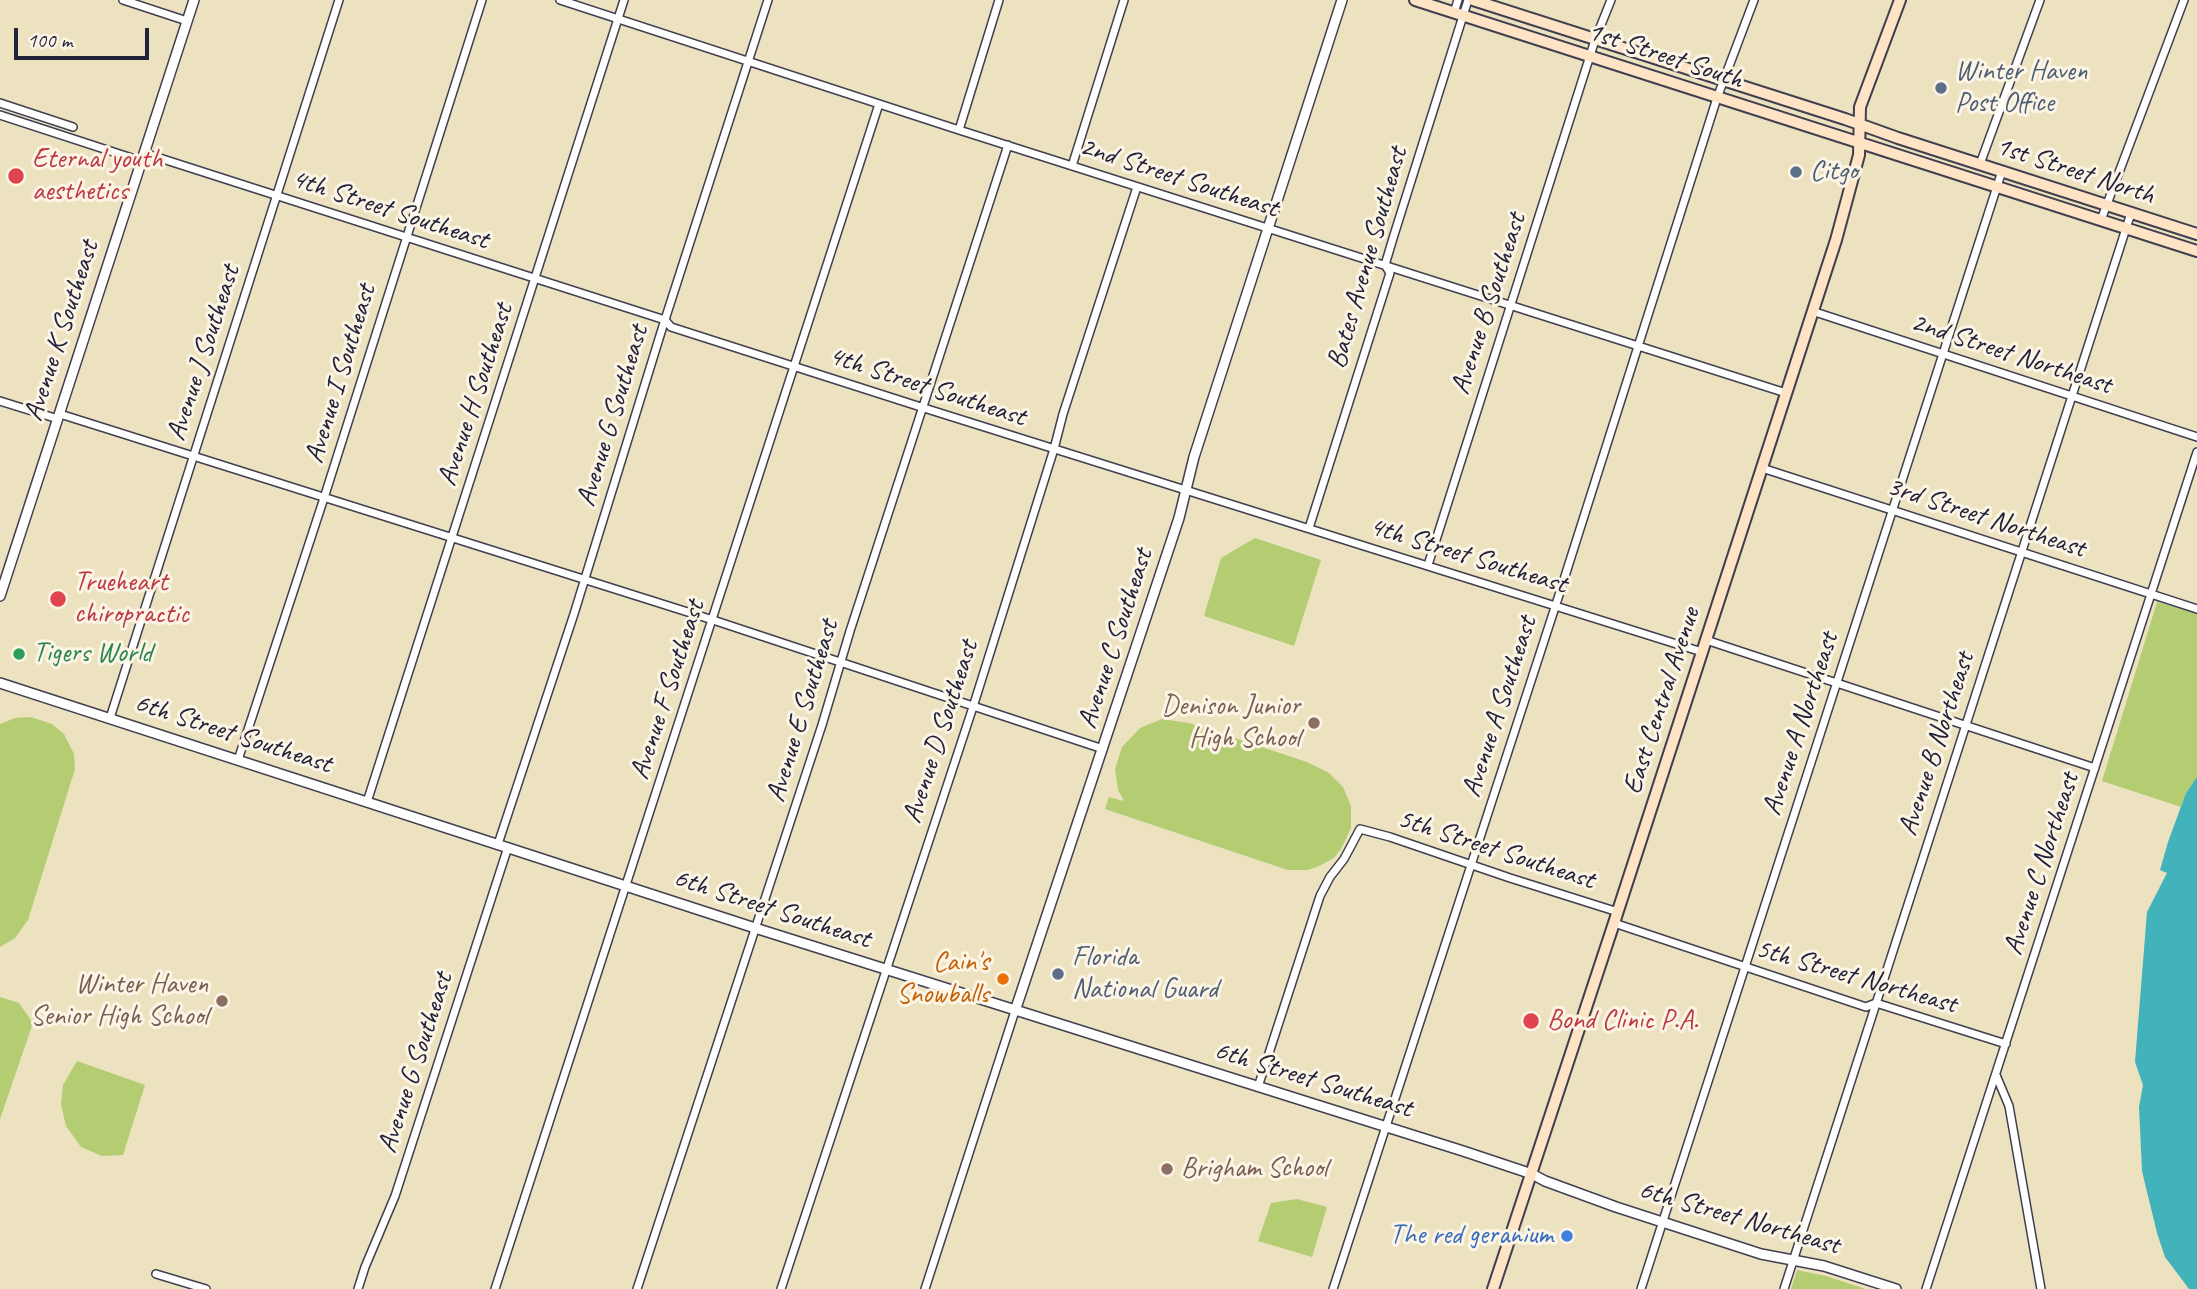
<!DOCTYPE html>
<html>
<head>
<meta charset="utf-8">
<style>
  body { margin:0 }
  #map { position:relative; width:2197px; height:1289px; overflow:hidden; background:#ece2c0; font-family:Caveat,sans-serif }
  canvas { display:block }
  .scale { position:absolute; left:14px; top:28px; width:135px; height:32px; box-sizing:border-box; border:4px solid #22223b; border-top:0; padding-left:9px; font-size:21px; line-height:24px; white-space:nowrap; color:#22223b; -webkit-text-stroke:5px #fcf5e5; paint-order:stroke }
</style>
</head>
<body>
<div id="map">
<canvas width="2197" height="1289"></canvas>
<div class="scale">100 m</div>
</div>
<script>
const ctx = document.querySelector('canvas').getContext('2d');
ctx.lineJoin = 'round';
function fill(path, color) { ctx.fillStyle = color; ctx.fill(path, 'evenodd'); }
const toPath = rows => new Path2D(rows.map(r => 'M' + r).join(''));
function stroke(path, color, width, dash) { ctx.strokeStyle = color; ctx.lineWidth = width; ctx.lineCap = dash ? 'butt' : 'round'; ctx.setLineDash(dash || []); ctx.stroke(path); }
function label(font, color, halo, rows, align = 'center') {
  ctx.font = font + ' Caveat,sans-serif'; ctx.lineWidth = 6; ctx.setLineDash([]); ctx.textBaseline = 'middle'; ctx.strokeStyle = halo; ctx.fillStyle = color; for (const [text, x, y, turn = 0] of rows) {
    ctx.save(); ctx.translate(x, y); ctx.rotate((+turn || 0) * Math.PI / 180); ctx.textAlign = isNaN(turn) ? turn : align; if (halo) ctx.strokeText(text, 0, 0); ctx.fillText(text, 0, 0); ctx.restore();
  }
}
fill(toPath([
  [1255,538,1321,560,1294,646,1204,616,1221,558],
  [2157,602,2197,614,2197,777,2186,793,2181,807,2102,781],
  [31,717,52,724,64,734,74,754,75,769,28,920,15,938,0,947,0,724,15,718],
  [1162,719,1189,723,1307,762,1329,773,1343,787,1351,806,1351,828,1341,849,1334,858,1317,867,1307,870,1288,870,1105,809,1109,797,1124,801,1118,790,1115,769,1122,747,1140,728],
  [0,997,19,1003,33,1023,0,1119],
  [77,1061,145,1085,123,1155,102,1156,81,1147,66,1126,61,1105,63,1085],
  [1297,1199,1327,1207,1312,1257,1258,1241,1271,1203],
  [1797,1270,1826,1276,1866,1289,1791,1289]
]), '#b4cd72');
fill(toPath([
  [2197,777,2197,1289,2189,1289,2165,1257,2157,1233,2142,1171,2139,1107,2143,1085,2135,1062,2147,912,2167,873,2160,870,2168,842,2186,793]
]), '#42b2bb');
const minor = toPath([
  [123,0,187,21],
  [560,0,959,130,1786,393],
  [1454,13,1458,0],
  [0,103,73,127],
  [0,115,141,161],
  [959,130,999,0],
  [144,153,665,320,671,327,924,408,1702,652],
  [1980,164,2040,0],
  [1072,166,1124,0],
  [2101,220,2184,0],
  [1812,311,2197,437],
  [0,401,58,419],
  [60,414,713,620,1103,749],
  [1762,468,2197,609],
  [1309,528,1390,273,1385,265,1394,235,1468,0],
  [1428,565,1595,40,1611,0],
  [1706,640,2095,768],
  [110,718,339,0],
  [238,760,324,498,482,0],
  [367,802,624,0],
  [498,844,574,614,662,329,768,0],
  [1614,923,1866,1007,1876,1003,2006,1044],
  [1996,1075,2009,1106,2041,1289],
  [1258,1087,1320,896,1330,877,1344,859,1360,829,1390,837,1510,878,1618,912],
  [156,1274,206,1289],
  [358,1289,365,1267,395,1196,508,847],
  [495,1289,879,104],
  [637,1289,822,725,850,631,1008,145],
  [781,1289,973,707,1054,449,1063,414,1137,187],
  [925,1289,1015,1011],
  [1333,1289,1559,595,1717,98,1754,0],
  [1641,1289,2002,171],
  [1784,1289,2131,213],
  [1926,1289,2197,452]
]);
const tertiary = toPath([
  [0,596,194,0],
  [0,683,755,928,1463,1151,1532,1174,1545,1181,1616,1207,1761,1254,1824,1266,1896,1289],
  [1015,1011,1179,518,1194,457,1342,0]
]);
const secondary = toPath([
  [1415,0,2197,251],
  [1473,0,1845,119,1898,138,2197,234],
  [1493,1289,1614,923,1836,240,1859,155,1860,107,1900,0]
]);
stroke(minor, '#403f4f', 10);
stroke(tertiary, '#403f4f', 12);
stroke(secondary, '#403f4f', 14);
stroke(minor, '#fff', 7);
stroke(tertiary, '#fff', 9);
stroke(secondary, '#fee4c5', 10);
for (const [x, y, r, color] of [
  [1941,88,7,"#5c6f8a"],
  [1796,172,7,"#5c6f8a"],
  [16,176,9,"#e0444e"],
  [58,599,9,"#e0444e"],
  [19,654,7,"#2e9e5b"],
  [1314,723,7,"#8d6e63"],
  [1058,974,7,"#5c6f8a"],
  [1003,979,7,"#e8710a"],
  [222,1001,7,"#8d6e63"],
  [1531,1021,9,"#e0444e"],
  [1167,1169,7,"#8d6e63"],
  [1567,1236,7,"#3f7fe0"]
]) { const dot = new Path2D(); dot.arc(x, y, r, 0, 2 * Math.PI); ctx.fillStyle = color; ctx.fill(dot); stroke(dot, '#fcf5e5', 2.5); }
label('28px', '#22223b', '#fcf5e5', [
  ["1st Street South",1665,56,18],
  ["1st Street North",2075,171,18],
  ["2nd Street Southeast",1179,178,18],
  ["4th Street Southeast",390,210,18],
  ["Bates Avenue Southeast",1368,258,-74],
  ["Avenue B Southeast",1489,304,-72],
  ["Avenue K Southeast",62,331,-72],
  ["Avenue J Southeast",204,353,-72],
  ["2nd Street Northeast",2011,354,18],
  ["Avenue I Southeast",341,374,-73],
  ["4th Street Southeast",927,387,18],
  ["Avenue H Southeast",476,395,-72],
  ["Avenue G Southeast",613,416,-73],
  ["3rd Street Northeast",1986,518,18],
  ["4th Street Southeast",1468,556,17],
  ["Avenue C Southeast",1116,639,-72],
  ["Avenue F Southeast",668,690,-72],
  ["East Central Avenue",1662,701,-72],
  ["Avenue A Southeast",1500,707,-72],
  ["Avenue E Southeast",803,711,-73],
  ["Avenue A Northeast",1801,724,-72],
  ["Avenue D Southeast",941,732,-72],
  ["6th Street Southeast",233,734,18],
  ["Avenue B Northeast",1937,744,-72],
  ["5th Street Southeast",1496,850,18],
  ["Avenue C Northeast",2042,864,-72],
  ["6th Street Southeast",772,909,18],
  ["5th Street Northeast",1856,977,16],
  ["Avenue G Southeast",416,1063,-72],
  ["6th Street Southeast",1313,1080,17],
  ["6th Street Northeast",1739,1218,16]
]);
label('28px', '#4e5e75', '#fcf5e5', [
  ["Winter Haven",1955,72],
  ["Post Office",1955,104],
  ["Citgo",1810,172],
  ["Florida",1072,958],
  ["National Guard",1072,990]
], 'left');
label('28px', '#be3a42', '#fcf5e5', [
  ["Eternal youth",32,160],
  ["aesthetics",32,192],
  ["Trueheart",74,583],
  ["chiropractic",74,615],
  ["Bond Clinic P.A.",1547,1021]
], 'left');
label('28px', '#27864d', '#fcf5e5', [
  ["Tigers World",33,654]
], 'left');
label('28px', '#785e54', '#fcf5e5', [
  ["Denison Junior",1300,707],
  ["High School",1300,739],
  ["Winter Haven",208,985],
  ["Senior High School",208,1017],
  ["Brigham School",1181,1169,"left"]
], 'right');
label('28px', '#c56008', '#fcf5e5', [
  ["Cain's",989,963],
  ["Snowballs",989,995]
], 'right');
label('28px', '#366cbe', '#fcf5e5', [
  ["The red geranium",1553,1236]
], 'right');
</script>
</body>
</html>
